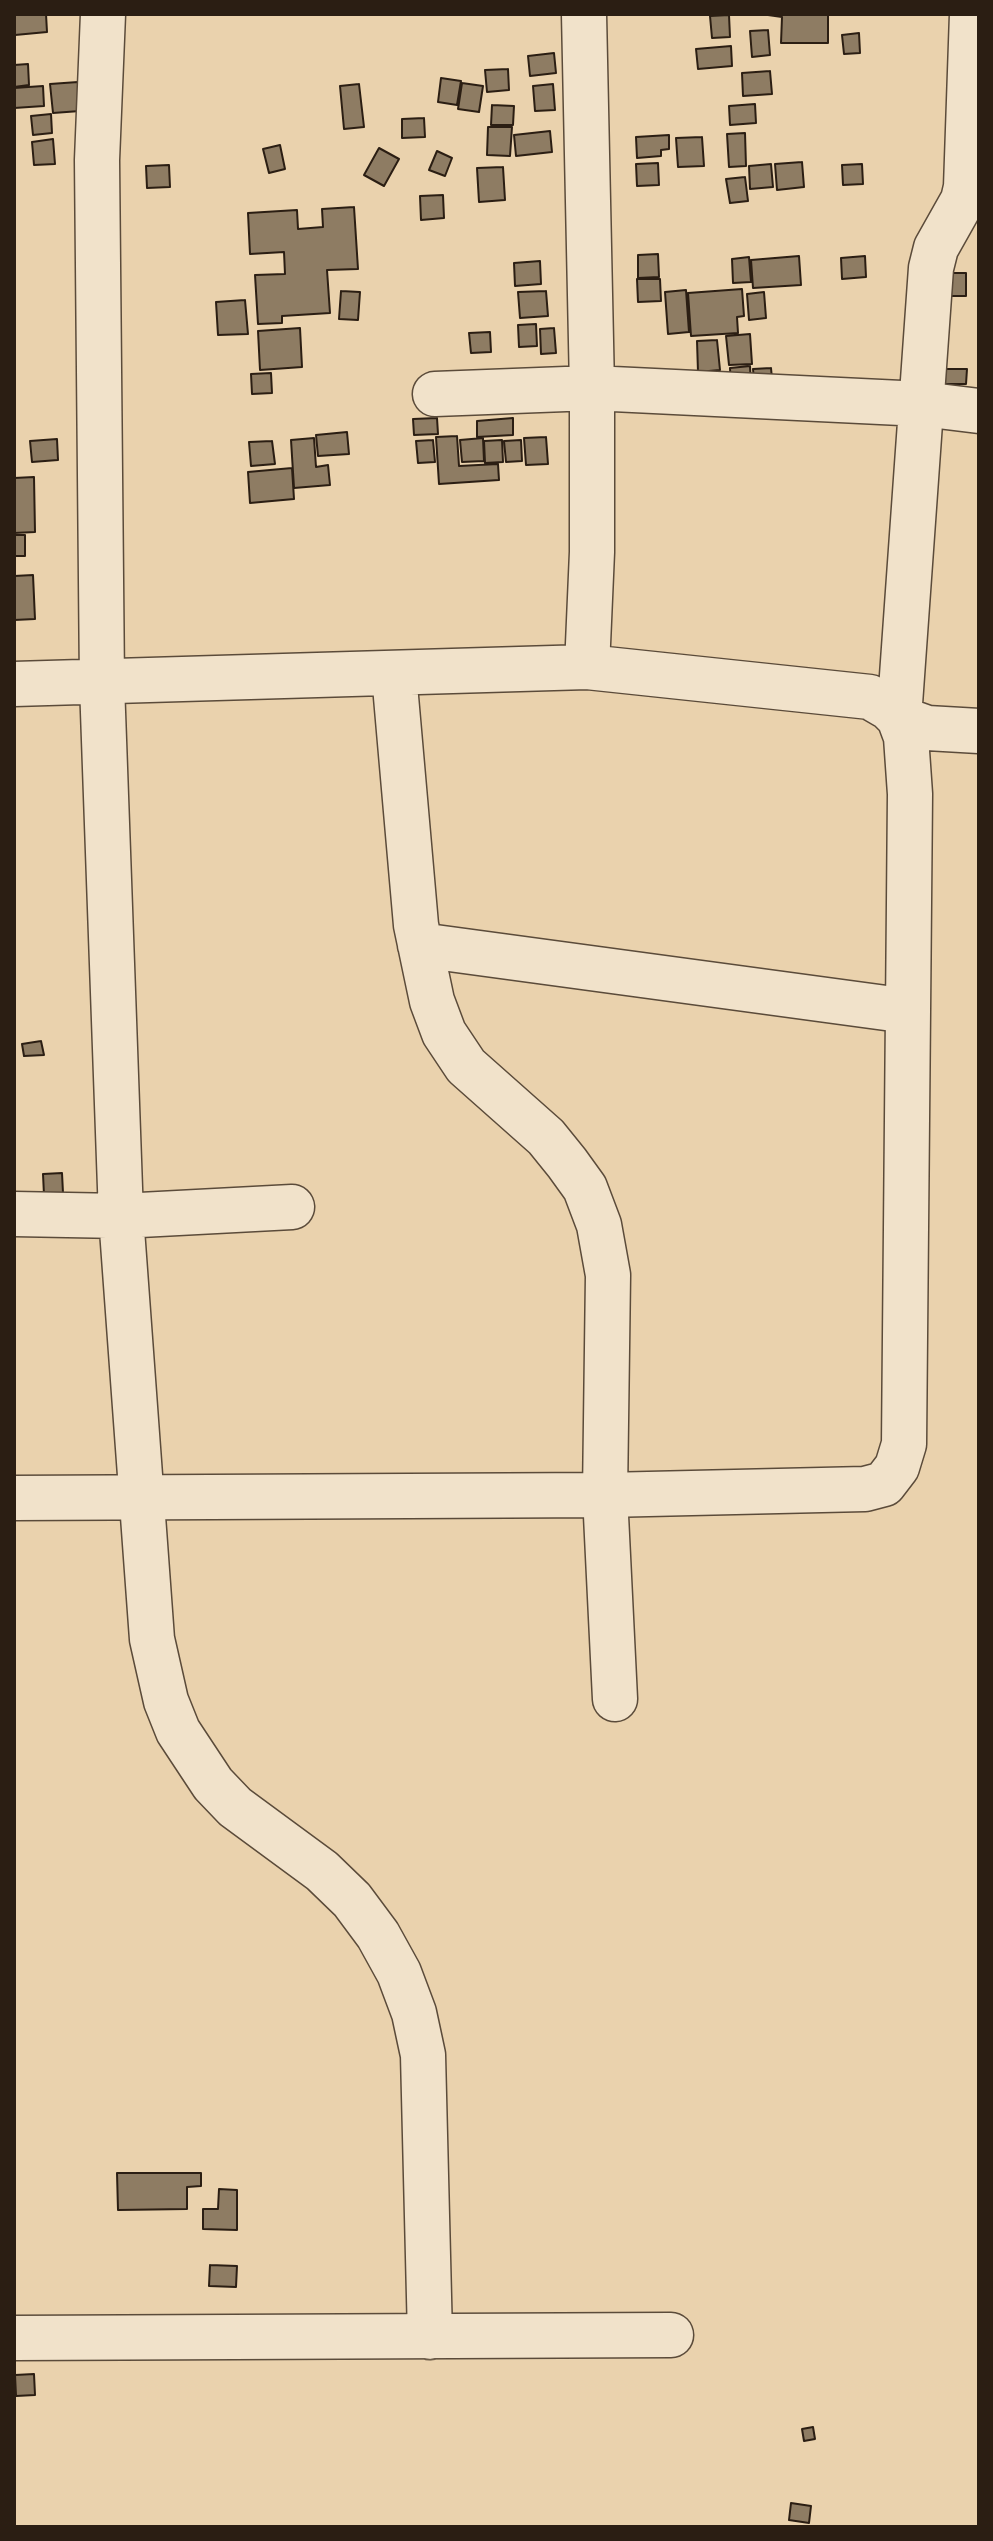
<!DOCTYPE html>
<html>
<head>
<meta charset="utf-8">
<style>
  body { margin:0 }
  #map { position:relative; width:993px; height:2541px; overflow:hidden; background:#ead2ad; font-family:"IM FELL English",serif }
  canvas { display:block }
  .frame { position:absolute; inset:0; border:16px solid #2b1e13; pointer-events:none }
</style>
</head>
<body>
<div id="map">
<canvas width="993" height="2541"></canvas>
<div class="frame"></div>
</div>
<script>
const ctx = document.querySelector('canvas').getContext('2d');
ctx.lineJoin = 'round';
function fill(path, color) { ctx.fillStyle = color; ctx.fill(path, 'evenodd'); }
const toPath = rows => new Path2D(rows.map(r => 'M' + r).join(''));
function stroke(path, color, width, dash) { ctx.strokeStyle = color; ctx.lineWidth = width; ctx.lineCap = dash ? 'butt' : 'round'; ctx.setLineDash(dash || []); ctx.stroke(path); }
const building = toPath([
  [14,14,46,14,47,32,15,35,14,14],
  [761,14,828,14,828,43,781,43,782,17,761,14],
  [729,15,730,37,712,38,710,16,729,15],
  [768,30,770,55,752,57,750,31,768,30],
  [859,33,860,53,844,54,842,35,859,33],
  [731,46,732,66,698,69,696,49,731,46],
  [554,53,556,73,530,76,528,56,554,53],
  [28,64,29,85,14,87,14,65,28,64],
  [508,69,509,90,487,92,485,70,508,69],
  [770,71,772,94,743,96,742,73,770,71],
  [441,78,461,81,457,105,438,102,441,78],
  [78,82,80,111,53,113,50,84,78,82],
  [462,83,483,86,479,112,458,109,462,83],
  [359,84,364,127,344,129,340,86,359,84],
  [553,84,555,110,535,111,533,86,553,84],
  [43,86,44,106,14,108,14,88,43,86],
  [755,104,756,123,730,125,729,106,755,104],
  [492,105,514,106,513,125,491,125,492,105],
  [51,114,52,133,33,135,31,116,51,114],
  [424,118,425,137,402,138,402,119,424,118],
  [488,127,512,127,510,156,487,155,488,127],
  [550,131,552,152,516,156,514,135,550,131],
  [745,133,746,166,729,167,727,134,745,133],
  [669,135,669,149,661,150,661,156,637,158,636,137,669,135],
  [702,137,704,166,678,167,676,138,702,137],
  [53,139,55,164,34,165,32,142,53,139],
  [280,145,285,169,269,173,263,149,280,145],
  [379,148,399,159,384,186,364,175,379,148],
  [437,151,452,158,445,176,429,170,437,151],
  [802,162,804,187,777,190,775,164,802,162],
  [658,163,659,185,637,186,636,164,658,163],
  [771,164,773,187,750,189,749,166,771,164],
  [862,164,863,184,843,185,842,165,862,164],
  [169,165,170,187,147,188,146,166,169,165],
  [503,167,505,200,479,202,477,168,503,167],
  [745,177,748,201,730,203,726,179,745,177],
  [443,195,444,218,421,220,420,196,443,195],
  [354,207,358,269,327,270,330,313,282,316,282,323,258,324,255,275,285,274,284,252,250,254,248,213,297,210,298,229,323,227,322,209,354,207],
  [658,254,659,277,638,278,638,255,658,254],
  [799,256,801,285,753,288,751,260,799,256],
  [865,256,866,277,842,279,841,258,865,256],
  [749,257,751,282,733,283,732,259,749,257],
  [540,261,541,284,515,286,514,263,540,261],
  [941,273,966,273,966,296,941,296,941,273],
  [637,279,660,279,661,301,638,302,637,279],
  [742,289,744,316,737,317,738,333,691,336,688,293,742,289],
  [686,290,689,332,668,334,665,292,686,290],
  [341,291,360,292,358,320,339,319,341,291],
  [546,291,548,316,520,318,518,292,546,291],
  [764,292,766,318,749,320,747,294,764,292],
  [245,300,248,334,218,335,216,302,245,300],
  [536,324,537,346,519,347,518,325,536,324],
  [300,328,302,367,260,370,258,331,300,328],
  [554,328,556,353,541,354,540,329,554,328],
  [490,332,491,352,471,353,469,333,490,332],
  [750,334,752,364,729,365,726,336,750,334],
  [717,340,720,370,698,372,697,341,717,340],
  [750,366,751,387,731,389,730,368,750,366],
  [771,368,773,389,755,391,753,369,771,368],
  [944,369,967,369,966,384,943,384,944,369],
  [271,373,272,393,252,394,251,374,271,373],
  [437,418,438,434,414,435,413,419,437,418],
  [513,418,513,435,477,437,477,421,513,418],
  [347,432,349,454,318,456,316,435,347,432],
  [457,436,459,466,498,464,499,480,439,484,436,437,457,436],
  [546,437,548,464,526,465,524,438,546,437],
  [314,438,316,467,328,465,330,485,294,488,291,440,314,438],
  [483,438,484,461,462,462,460,440,483,438],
  [57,439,58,460,32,462,30,441,57,439],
  [433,440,435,462,418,463,416,441,433,440],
  [502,440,503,462,485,463,484,441,502,440],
  [521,440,522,461,506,462,504,441,521,440],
  [272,441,275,464,251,466,249,442,272,441],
  [292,468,294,499,250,503,248,472,292,468],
  [34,477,35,532,14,533,14,478,34,477],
  [14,535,25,535,25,556,14,556,14,535],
  [33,575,35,619,14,620,14,576,33,575],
  [41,1041,44,1055,24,1056,22,1044,41,1041],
  [62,1173,63,1193,44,1195,43,1174,62,1173],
  [117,2173,201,2173,201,2186,187,2187,187,2209,118,2210,117,2173],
  [219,2189,237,2190,237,2230,203,2229,203,2209,218,2209,219,2189],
  [210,2265,237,2266,236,2287,209,2286,210,2265],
  [34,2374,35,2395,16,2396,15,2375,34,2374],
  [813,2427,815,2439,804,2441,802,2429,813,2427],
  [791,2503,811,2506,809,2523,789,2520,791,2503]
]);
fill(building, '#8e7c63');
stroke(building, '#2b1e13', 2);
const street = toPath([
  [103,14,97,160,102,684,121,1216,152,1639,166,1701,178,1731,213,1784,235,1807,322,1871,352,1900,378,1935,399,1973,414,2013,423,2055,430,2337],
  [584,14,592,388,592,552,587,667],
  [972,14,966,187,963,200,936,248,931,268,899,718,927,728,979,731],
  [435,394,592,388,922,404,979,411],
  [394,674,416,925,432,1001,444,1033,466,1066,546,1137,567,1163,585,1188,599,1225,608,1275,605,1495,615,1699],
  [14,684,587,667,870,697,889,708,899,718,906,737,910,794,904,1444,897,1467,884,1484,865,1489,605,1495,14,1498],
  [420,945,908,1011],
  [14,1214,121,1216,292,1207],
  [14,2338,671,2335]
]);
stroke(street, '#5b4b3a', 47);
stroke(street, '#f1e2ca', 44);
</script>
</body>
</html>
